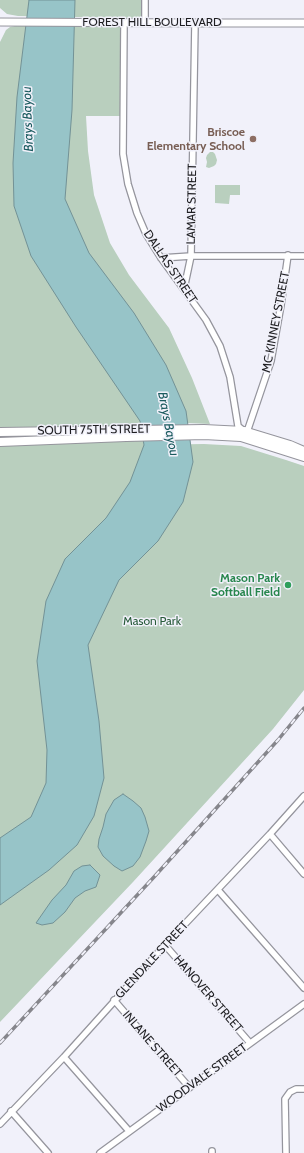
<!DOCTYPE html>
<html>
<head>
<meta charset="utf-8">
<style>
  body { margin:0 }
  canvas { display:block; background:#f1f1fa }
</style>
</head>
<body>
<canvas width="304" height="1153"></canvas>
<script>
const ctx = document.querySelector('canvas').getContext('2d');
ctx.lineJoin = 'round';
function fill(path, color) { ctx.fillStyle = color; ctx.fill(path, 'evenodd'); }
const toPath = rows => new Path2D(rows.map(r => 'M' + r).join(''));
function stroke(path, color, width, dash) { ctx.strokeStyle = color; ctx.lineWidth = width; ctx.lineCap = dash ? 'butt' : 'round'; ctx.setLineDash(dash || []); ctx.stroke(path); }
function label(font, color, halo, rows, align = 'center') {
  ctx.font = font + ' Cabin,sans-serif'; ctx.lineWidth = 3; ctx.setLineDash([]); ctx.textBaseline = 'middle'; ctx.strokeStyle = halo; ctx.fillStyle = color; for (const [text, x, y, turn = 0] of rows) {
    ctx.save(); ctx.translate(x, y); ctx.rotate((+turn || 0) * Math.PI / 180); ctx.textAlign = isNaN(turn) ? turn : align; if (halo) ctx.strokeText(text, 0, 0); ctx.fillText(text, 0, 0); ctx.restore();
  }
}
fill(toPath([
  [0,0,143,0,143,11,142,15,140,17,136,18,18,16,7,14,0,8],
  [116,25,119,25,121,29,121,116,86,116,88,151,94,195,110,243,129,275,169,328,192,378,210,424,141,421,144,445,204,444,241,446,286,460,304,466,304,690,273,729,133,882,0,1022,0,42,6,30,10,27,15,26],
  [210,152,213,152,215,154,217,160,216,164,214,166,209,168,206,167,207,162,206,158,207,155],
  [215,185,240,185,240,195,230,195,229,204,215,203]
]), '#b9cfbe');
const water = toPath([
  [29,0,75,0,72,110,65,199,89,253,134,313,166,365,186,411,193,462,183,502,158,541,119,580,88,645,99,721,104,778,94,816,77,845,49,870,0,905,0,838,31,817,46,783,47,750,37,661,46,601,65,559,106,518,130,482,144,445,140,421,76,327,31,256,14,206,13,163,17,97,29,0],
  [123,794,133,801,141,808,145,817,149,831,146,841,140,857,133,866,122,871,114,866,103,856,98,847,99,839,103,827,106,814,114,800,123,794],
  [90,865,100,875,96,887,85,891,75,898,65,912,53,923,42,925,36,923,52,900,66,885,74,871,82,866,90,865]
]);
fill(water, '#97c4c8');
stroke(water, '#739296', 1);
const minor = toPath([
  [124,22,123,154,128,184,137,213,146,234,161,258,206,320,220,346,230,377,238,426,244,431,248,429,271,361,281,305,288,255],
  [145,22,145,0],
  [161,258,191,256,304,256],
  [184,289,191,256,195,23],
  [270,834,304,874],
  [218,890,304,988],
  [165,945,250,1043],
  [114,1000,189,1087],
  [64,1057,129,1131],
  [11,1111,48,1153],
  [0,1124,64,1057,165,945,270,834,304,796],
  [212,1151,212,1153],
  [100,1153,304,1004],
  [286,1153,285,1099,290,1092,296,1089,304,1089]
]);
const tertiary = toPath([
  [0,22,195,23,304,23]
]);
const secondary = toPath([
  [0,432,204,429,244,431,290,445,304,451],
  [0,442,126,437,204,435,241,437,304,457]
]);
stroke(minor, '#95959d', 8);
stroke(tertiary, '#95959d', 9);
stroke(secondary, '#95959d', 10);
stroke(minor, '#fff', 5.5);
stroke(tertiary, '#fff', 7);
stroke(secondary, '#fff', 8);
const rail = toPath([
  [0,1043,154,877,278,740,304,708]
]);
stroke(rail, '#86868c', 3.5);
stroke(rail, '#f1f1fa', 2, [6]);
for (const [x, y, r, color] of [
  [253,139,4,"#8d6e63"],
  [288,585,4,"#2e9e5b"]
]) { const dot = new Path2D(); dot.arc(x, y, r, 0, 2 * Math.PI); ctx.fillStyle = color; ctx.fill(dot); stroke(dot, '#f1f1fa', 1.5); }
label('12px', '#1f1f22', '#f1f1fa', [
  ["FOREST HILL BOULEVARD",152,22],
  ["LAMAR STREET",192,204,-89],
  ["DALLAS STREET",170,267,56],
  ["MC KINNEY STREET",276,322,-79],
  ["SOUTH 75TH STREET",94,430,-1],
  ["GLENDALE STREET",152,960,-47],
  ["HANOVER STREET",208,994,49],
  ["INLANE STREET",152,1044,49],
  ["WOODVALE STREET",202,1078,-36]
]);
label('bold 12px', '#785e54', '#f1f1fa', [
  ["Briscoe",245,132],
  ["Elementary School",245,146]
], 'right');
label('bold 12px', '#27864d', '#f1f1fa', [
  ["Mason Park",280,578],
  ["Softball Field",280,592]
], 'right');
label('12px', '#285b3a', '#f1f1fa', [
  ["Mason Park",152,621]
]);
label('italic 13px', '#1b5b5f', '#f1f1fa', [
  ["Brays Bayou",28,119,-92],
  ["Brays Bayou",168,424,79]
]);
</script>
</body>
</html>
